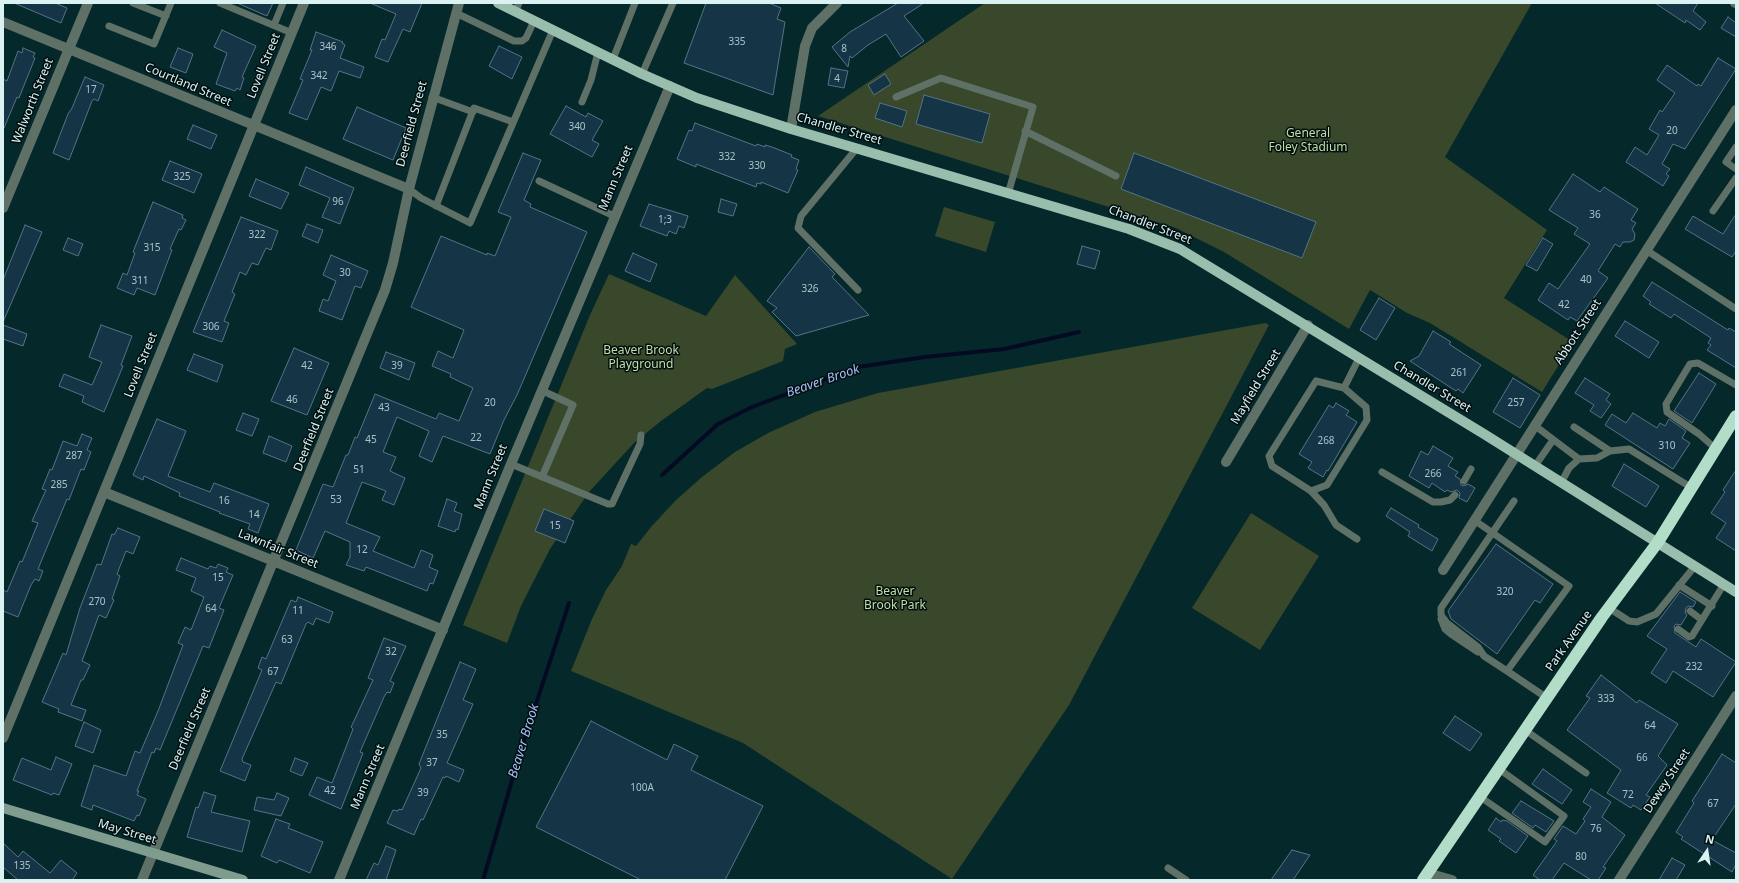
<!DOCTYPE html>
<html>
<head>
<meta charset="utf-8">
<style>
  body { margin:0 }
  #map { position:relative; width:1739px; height:883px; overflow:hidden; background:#05282a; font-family:"Noto Sans",sans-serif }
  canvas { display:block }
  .frame { position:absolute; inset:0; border:4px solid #dbf2f3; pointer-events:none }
  .north { position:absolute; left:1687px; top:831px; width:40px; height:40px; -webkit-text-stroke:3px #010f10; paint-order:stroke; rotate:13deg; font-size:11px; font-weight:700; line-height:16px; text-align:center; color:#dbf2f3 }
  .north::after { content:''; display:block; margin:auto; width:14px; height:18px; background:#dbf2f3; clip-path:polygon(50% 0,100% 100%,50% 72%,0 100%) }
</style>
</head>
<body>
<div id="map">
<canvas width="1739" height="883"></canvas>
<div class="frame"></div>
<div class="north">N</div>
</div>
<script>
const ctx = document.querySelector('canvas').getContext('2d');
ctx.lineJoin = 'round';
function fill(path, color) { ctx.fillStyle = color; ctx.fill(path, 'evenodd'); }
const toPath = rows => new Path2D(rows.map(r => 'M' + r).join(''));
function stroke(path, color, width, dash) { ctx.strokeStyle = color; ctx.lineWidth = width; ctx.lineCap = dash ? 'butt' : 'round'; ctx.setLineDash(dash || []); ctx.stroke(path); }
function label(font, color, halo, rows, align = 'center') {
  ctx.font = font + ' "Noto Sans",sans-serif'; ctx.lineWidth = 3; ctx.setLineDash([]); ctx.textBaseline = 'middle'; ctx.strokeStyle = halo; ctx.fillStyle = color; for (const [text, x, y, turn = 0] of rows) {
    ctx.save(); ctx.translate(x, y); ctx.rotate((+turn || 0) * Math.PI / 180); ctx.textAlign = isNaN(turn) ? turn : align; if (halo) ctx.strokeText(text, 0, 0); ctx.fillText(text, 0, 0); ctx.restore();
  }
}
fill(toPath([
  [985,3,1532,3,1445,157,1547,230,1504,298,1573,342,1542,392,1430,323,1407,313,1370,290,1349,329,1224,252,1176,228,818,116],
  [944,207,995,222,986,252,935,236],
  [609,274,706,316,735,275,797,344,785,349,783,361,712,389,707,388,661,421,634,443,589,492,550,549,521,606,507,643,463,625,590,315],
  [1265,323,1269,325,1069,705,952,879,743,743,571,671,592,619,606,590,622,566,631,544,636,546,651,527,676,500,702,477,735,452,768,433,815,412,878,393],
  [1251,513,1319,556,1260,650,1192,608]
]), '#39472a');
stroke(toPath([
  [662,475,718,424,752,407,858,367,925,357,1004,349,1079,332],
  [483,880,520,753,569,603]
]), '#050a23', 4);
const building = toPath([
  [14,3,55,3,67,8,61,23,14,3],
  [237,3,273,3,267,16,237,3],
  [370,3,422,3,410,32,403,29,388,62,375,57,382,39,385,40,396,14,370,3],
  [706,3,769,3,781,8,777,19,785,22,773,95,684,63,706,3],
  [898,3,924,3,904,16,924,41,901,57,886,34,868,45,852,58,850,56,848,67,832,47,850,32,898,3],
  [1655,3,1698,3,1693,11,1706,22,1700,30,1686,20,1685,23,1655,3],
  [1728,17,1736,23,1736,37,1721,28,1728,17],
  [222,30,256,46,242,77,244,78,240,90,237,88,235,91,216,84,227,53,214,47,222,30],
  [316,32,343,42,342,43,345,45,340,58,364,67,360,78,339,71,331,91,321,87,307,120,289,113,303,80,300,79,312,50,310,50,316,32],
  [499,46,522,57,512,79,489,66,499,46],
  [23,48,35,53,33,57,35,58,19,98,17,97,4,128,3,128,3,79,7,81,18,51,22,53,23,48],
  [178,48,193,54,186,73,170,67,178,48],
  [1718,58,1736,69,1685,149,1673,144,1662,164,1670,169,1666,174,1669,176,1663,186,1626,162,1635,147,1647,155,1659,135,1649,129,1660,110,1662,112,1675,93,1657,80,1667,65,1697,86,1698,84,1701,86,1718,58],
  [831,68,848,71,844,88,828,85,831,68],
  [885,74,891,84,874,95,868,85,885,74],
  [85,77,104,85,98,101,94,99,92,101,69,160,53,153,68,114,72,108,85,77],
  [924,95,990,114,982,143,916,124,924,95],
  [880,103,907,111,902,127,875,118,880,103],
  [566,106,586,117,588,113,603,121,592,140,599,144,592,157,550,134,566,106],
  [357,107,406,128,393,160,343,139,357,107],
  [695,123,756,146,757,144,765,147,765,145,772,147,792,155,791,157,799,160,796,169,798,170,788,193,761,182,761,184,757,183,756,187,696,164,696,167,677,159,689,130,692,131,695,123],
  [193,125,217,135,211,149,187,139,193,125],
  [523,153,541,160,524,200,531,204,530,207,587,232,517,395,504,420,490,454,443,436,432,462,419,456,429,431,397,417,383,452,396,457,390,471,405,478,394,505,382,500,386,491,362,482,346,523,380,537,373,551,414,568,421,550,433,555,429,567,438,571,433,584,430,583,427,591,366,567,364,571,346,565,350,557,350,542,325,531,313,558,296,550,323,484,333,487,346,455,348,455,355,437,357,438,375,394,436,419,439,413,459,421,473,388,450,377,451,374,432,366,438,351,453,358,464,330,411,307,441,236,487,255,487,253,495,256,511,217,498,212,523,153],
  [1134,153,1316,222,1302,258,1121,189,1134,153],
  [170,161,202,174,194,193,162,180,170,161],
  [306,167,354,188,340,224,322,217,330,198,299,185,306,167],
  [1573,174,1600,192,1604,187,1638,209,1631,220,1636,223,1632,229,1635,234,1634,240,1630,242,1623,242,1620,247,1615,244,1598,271,1608,278,1577,321,1570,317,1568,320,1538,300,1549,283,1558,289,1590,244,1574,234,1578,228,1549,210,1573,174],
  [256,179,289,193,281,209,249,196,256,179],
  [721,199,737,204,733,216,718,212,721,199],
  [153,202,183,215,182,218,186,220,181,230,179,229,170,249,172,250,155,295,137,288,134,295,117,288,123,273,127,275,135,253,133,252,153,202],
  [649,204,688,216,684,228,679,226,676,234,669,231,667,236,640,226,649,204],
  [1736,214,1736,251,1732,257,1685,229,1693,216,1723,234,1736,214],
  [241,217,278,231,271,250,266,248,258,265,252,263,246,275,240,272,232,292,235,294,224,321,229,323,222,342,193,332,241,217],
  [307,224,323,230,318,243,302,236,307,224],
  [25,225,42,232,3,322,3,280,25,225],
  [68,238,83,244,78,256,63,250,68,238],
  [1543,238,1553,244,1537,271,1526,265,1543,238],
  [1082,246,1100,251,1095,269,1077,264,1082,246],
  [809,247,835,274,832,277,869,315,796,336,772,312,777,308,767,301,809,247],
  [633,253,657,264,650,282,625,271,633,253],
  [331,255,368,271,361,288,355,286,342,320,319,311,323,299,328,301,336,281,323,275,331,255],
  [1652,282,1728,330,1729,328,1736,332,1736,368,1707,350,1711,345,1708,343,1711,338,1674,314,1671,318,1649,304,1651,302,1643,296,1652,282],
  [1379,298,1395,308,1376,340,1360,330,1379,298],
  [1625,321,1659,342,1649,358,1615,336,1625,321],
  [3,325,27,334,23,346,3,339,3,325],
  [101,325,132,336,121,365,123,366,104,412,82,402,84,396,59,386,64,374,92,385,102,362,89,357,101,325],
  [1433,331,1451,342,1449,344,1481,365,1463,393,1458,389,1456,391,1410,361,1419,356,1433,331],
  [294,348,329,363,307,415,271,401,294,348],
  [386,352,415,363,409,380,380,368,386,352],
  [194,354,223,365,217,382,187,370,194,354],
  [1699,373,1716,384,1692,423,1674,411,1699,373],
  [1513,378,1540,395,1520,428,1493,412,1513,378],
  [1585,378,1610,394,1606,400,1611,404,1601,418,1590,411,1594,405,1575,393,1585,378],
  [1336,403,1349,411,1346,415,1357,422,1328,471,1327,470,1323,477,1308,468,1312,462,1299,454,1329,405,1333,408,1336,403],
  [243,413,259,419,252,436,236,430,243,413],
  [1633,413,1657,428,1660,423,1665,426,1669,419,1686,431,1682,438,1690,443,1673,469,1605,425,1612,414,1626,423,1633,413],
  [157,419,186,431,168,476,210,492,214,483,269,504,258,533,248,529,250,524,219,513,220,512,179,496,180,493,144,476,143,480,133,475,157,419],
  [82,434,92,438,87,450,91,452,84,470,81,469,69,500,67,499,38,569,43,571,39,581,35,579,31,585,18,617,3,611,3,590,7,592,20,561,22,562,38,523,32,521,46,490,42,489,50,469,52,470,63,441,77,446,82,434],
  [269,436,292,446,286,462,263,453,269,436],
  [1433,446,1453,458,1448,466,1458,472,1455,476,1460,479,1461,485,1464,486,1468,484,1475,488,1467,502,1459,498,1460,493,1457,490,1451,492,1447,490,1445,492,1432,483,1429,488,1409,476,1421,451,1428,455,1433,446],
  [1624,464,1659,486,1646,507,1612,486,1624,464],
  [1736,470,1736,551,1716,538,1726,523,1711,513,1725,492,1723,490,1736,470],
  [447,499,457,503,454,511,462,514,458,530,456,529,455,532,438,526,447,499],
  [1391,508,1419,525,1418,527,1438,539,1432,551,1408,536,1410,532,1386,516,1391,508],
  [544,509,574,521,565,543,535,531,544,509],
  [118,528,140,537,133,554,126,551,117,574,120,576,112,599,114,600,106,618,99,615,82,661,90,665,83,680,81,680,71,705,86,710,82,721,58,712,59,709,42,702,63,653,66,655,80,608,97,564,101,565,112,534,114,535,118,528],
  [1496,544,1553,584,1540,603,1535,600,1497,654,1451,619,1448,611,1496,544],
  [181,558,208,569,210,566,216,568,218,564,228,568,226,572,233,575,219,608,224,610,209,648,203,646,160,750,156,748,154,753,152,752,137,791,139,791,137,795,146,799,139,816,137,815,134,821,93,805,92,810,81,806,94,765,126,776,135,751,140,753,158,711,183,645,178,643,185,627,191,630,204,597,191,591,196,578,176,570,181,558],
  [1680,592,1696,602,1693,607,1688,606,1686,608,1685,613,1687,615,1681,625,1676,624,1674,626,1675,633,1696,647,1701,639,1736,662,1713,697,1673,671,1666,683,1651,673,1667,649,1647,636,1680,592],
  [298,597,333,612,329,623,316,618,313,625,308,622,306,624,281,684,276,682,242,759,243,762,251,765,245,781,220,771,262,670,258,668,262,657,266,659,291,600,296,602,298,597],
  [384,638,406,646,390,681,394,683,390,693,387,692,384,697,360,752,363,753,341,809,309,795,317,777,332,783,353,729,351,727,353,723,373,680,368,678,384,638],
  [460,662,476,669,463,700,473,704,447,763,464,770,459,782,446,776,445,778,443,777,423,820,421,819,414,835,387,823,393,810,398,811,399,809,402,810,421,768,419,764,460,662],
  [1601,675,1637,703,1639,700,1678,724,1658,756,1667,765,1646,795,1650,797,1641,810,1633,805,1631,808,1607,793,1621,770,1567,730,1590,698,1586,696,1601,675],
  [1455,716,1482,734,1470,751,1443,733,1455,716],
  [591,721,667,760,674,744,698,756,691,770,763,806,725,880,641,880,536,827,591,721],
  [84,722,101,730,93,753,75,746,84,722],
  [1722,754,1736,763,1736,804,1712,840,1736,853,1736,864,1732,872,1681,839,1683,837,1676,832,1694,803,1692,801,1722,754],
  [56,757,72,764,59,795,53,793,52,795,13,780,22,758,51,770,56,757],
  [295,758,308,763,302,776,290,771,295,758],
  [1543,769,1572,790,1562,804,1532,784,1543,769],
  [1591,789,1611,802,1602,817,1625,835,1603,867,1606,868,1598,880,1591,880,1564,863,1552,880,1540,880,1533,875,1557,841,1554,839,1563,826,1576,834,1585,821,1583,819,1591,807,1583,802,1591,789],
  [204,792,216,796,211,812,250,821,242,852,187,837,196,807,198,808,204,792],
  [277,793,289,798,281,816,254,810,257,797,274,800,277,793],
  [1521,801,1554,821,1546,832,1535,825,1533,828,1512,813,1521,801],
  [1496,818,1501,822,1502,820,1507,821,1528,836,1516,853,1499,841,1501,839,1488,830,1496,818],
  [276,819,290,824,288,828,323,842,310,873,279,860,277,863,261,856,276,819],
  [3,843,18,857,23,851,50,873,61,860,77,873,72,880,18,880,3,867,3,843],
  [386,846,396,850,386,880,366,880,374,863,378,865,386,846],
  [1292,850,1310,855,1293,880,1271,880,1292,850],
  [1672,858,1685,865,1676,880,1659,880,1672,858]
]);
fill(building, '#153546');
stroke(building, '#537488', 1);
stroke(toPath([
  [133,3,166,16],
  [220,3,292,33],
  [515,12,519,3],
  [456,13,514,41,522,41,526,38,534,21],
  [274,25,283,3],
  [109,26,154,44,171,3],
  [613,59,635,3],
  [642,74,673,3],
  [432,97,473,112],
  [896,97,941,78,1033,107,1008,194],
  [582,102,591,80,598,52],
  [1025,131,1116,176],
  [1736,147,1726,162,1736,169],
  [857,148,801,216,798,228,858,290],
  [539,181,614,216],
  [409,189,421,198,470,223,553,30],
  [436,206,474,108,513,122],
  [1713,211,1736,178],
  [1646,250,1736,309],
  [1316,381,1344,388,1366,407,1367,420,1327,485,1311,491,1272,466,1269,456,1316,381],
  [1344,388,1359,358],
  [541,390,573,405,542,477],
  [1534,425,1579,459],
  [1574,427,1610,451],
  [1716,449,1699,434,1667,412,1666,404,1690,364,1698,363,1736,385],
  [511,464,608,504,612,504,640,444,641,435],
  [1535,466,1553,440],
  [1382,472,1433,502,1441,502,1450,500,1455,495],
  [1464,481,1471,469],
  [1561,483,1569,468,1579,459,1597,458,1610,451,1629,449,1692,488],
  [1311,491,1324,505,1336,525,1357,539],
  [1474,520,1569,586,1507,671,1547,698],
  [1679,585,1712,606],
  [1609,608,1629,621,1637,622,1656,614,1695,566],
  [1690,611,1702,620],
  [1441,619,1445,629,1451,634,1478,652],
  [1678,629,1689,637,1692,636,1724,584],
  [1507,671,1484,656,1478,647,1447,623,1441,615,1441,608,1514,501],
  [1525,730,1586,773],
  [1479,796,1545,842,1564,816,1499,769],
  [1168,868,1186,880]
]), '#5f7067', 7);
stroke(toPath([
  [1735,3,1736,3],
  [3,22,409,189],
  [791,129,805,46,812,28,837,3],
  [3,208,88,3],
  [1226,462,1308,325],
  [104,492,443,630],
  [1443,570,1736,110],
  [3,738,304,3],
  [1427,873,1452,880],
  [142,880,385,290,393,263,409,189,459,3],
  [339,880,511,464,670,86],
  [1619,880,1736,696]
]), '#5f7067', 10);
stroke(toPath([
  [3,808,243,880]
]), '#809c8e', 10);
stroke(toPath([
  [498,3,642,74,697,98,791,129,1129,229,1180,249,1484,434,1736,592]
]), '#9abead', 10);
stroke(toPath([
  [1423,880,1602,617,1658,542,1736,416]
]), '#b2ddc8', 12);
label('10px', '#aac3c8', null, [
  ["335",737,42],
  ["346",328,47],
  ["8",844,49],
  ["342",319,76],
  ["4",837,79],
  ["17",91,90],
  ["340",577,127],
  ["20",1672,131],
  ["332",727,157],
  ["330",757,166],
  ["325",182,177],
  ["96",338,202],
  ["36",1595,215],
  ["1;3",665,220],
  ["322",257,235],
  ["315",152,248],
  ["30",345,273],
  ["40",1586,280],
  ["311",140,281],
  ["326",810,289],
  ["42",1564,305],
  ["306",211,327],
  ["42",307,366],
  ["39",397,366],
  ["261",1459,373],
  ["46",292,400],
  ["20",490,403],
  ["257",1516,403],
  ["43",384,408],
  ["22",476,438],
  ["45",371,440],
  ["268",1326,441],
  ["310",1667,446],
  ["287",74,456],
  ["51",359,470],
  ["266",1433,474],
  ["285",59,485],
  ["53",336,500],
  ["16",224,501],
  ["14",254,515],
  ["15",555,526],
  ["12",362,550],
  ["15",218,578],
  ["320",1505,592],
  ["270",97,602],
  ["64",211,609],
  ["11",298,611],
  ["63",287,640],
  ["32",391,652],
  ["232",1694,667],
  ["67",273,672],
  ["333",1606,699],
  ["64",1650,726],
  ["35",442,735],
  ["66",1642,758],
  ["37",432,763],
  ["100A",642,788],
  ["42",330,791],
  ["39",423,793],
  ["72",1628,795],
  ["67",1713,804],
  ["76",1596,829],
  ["80",1581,857],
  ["135",22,866]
]);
label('12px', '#dbf2f3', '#010f10', [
  ["Lovell Street",264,66,-68],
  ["Courtland Street",188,85,23],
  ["Walworth Street",33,101,-68],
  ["Deerfield Street",412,124,-75],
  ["Chandler Street",839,129,16],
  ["Mann Street",616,178,-67],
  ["Chandler Street",1150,225,21],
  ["Abbott Street",1578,332,-57],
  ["Lovell Street",141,365,-68],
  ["Mayfield Street",1256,387,-59],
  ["Chandler Street",1432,387,31],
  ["Deerfield Street",314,430,-68],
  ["Mann Street",491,477,-68],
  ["Lawnfair Street",278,549,22],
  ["Park Avenue",1569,641,-55],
  ["Deerfield Street",190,729,-67],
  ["Mann Street",368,777,-67],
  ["Dewey Street",1667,781,-57],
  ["May Street",127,832,17]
]);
label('12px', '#c2dfa4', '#010f10', [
  ["General",1308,134],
  ["Foley Stadium",1308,148],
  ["Beaver Brook",641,351],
  ["Playground",641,365],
  ["Beaver",895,592],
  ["Brook Park",895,606]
]);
label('italic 13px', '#a9bef6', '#010f10', [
  ["Beaver Brook",823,381,-19],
  ["Beaver Brook",524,741,-73]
]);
</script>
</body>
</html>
